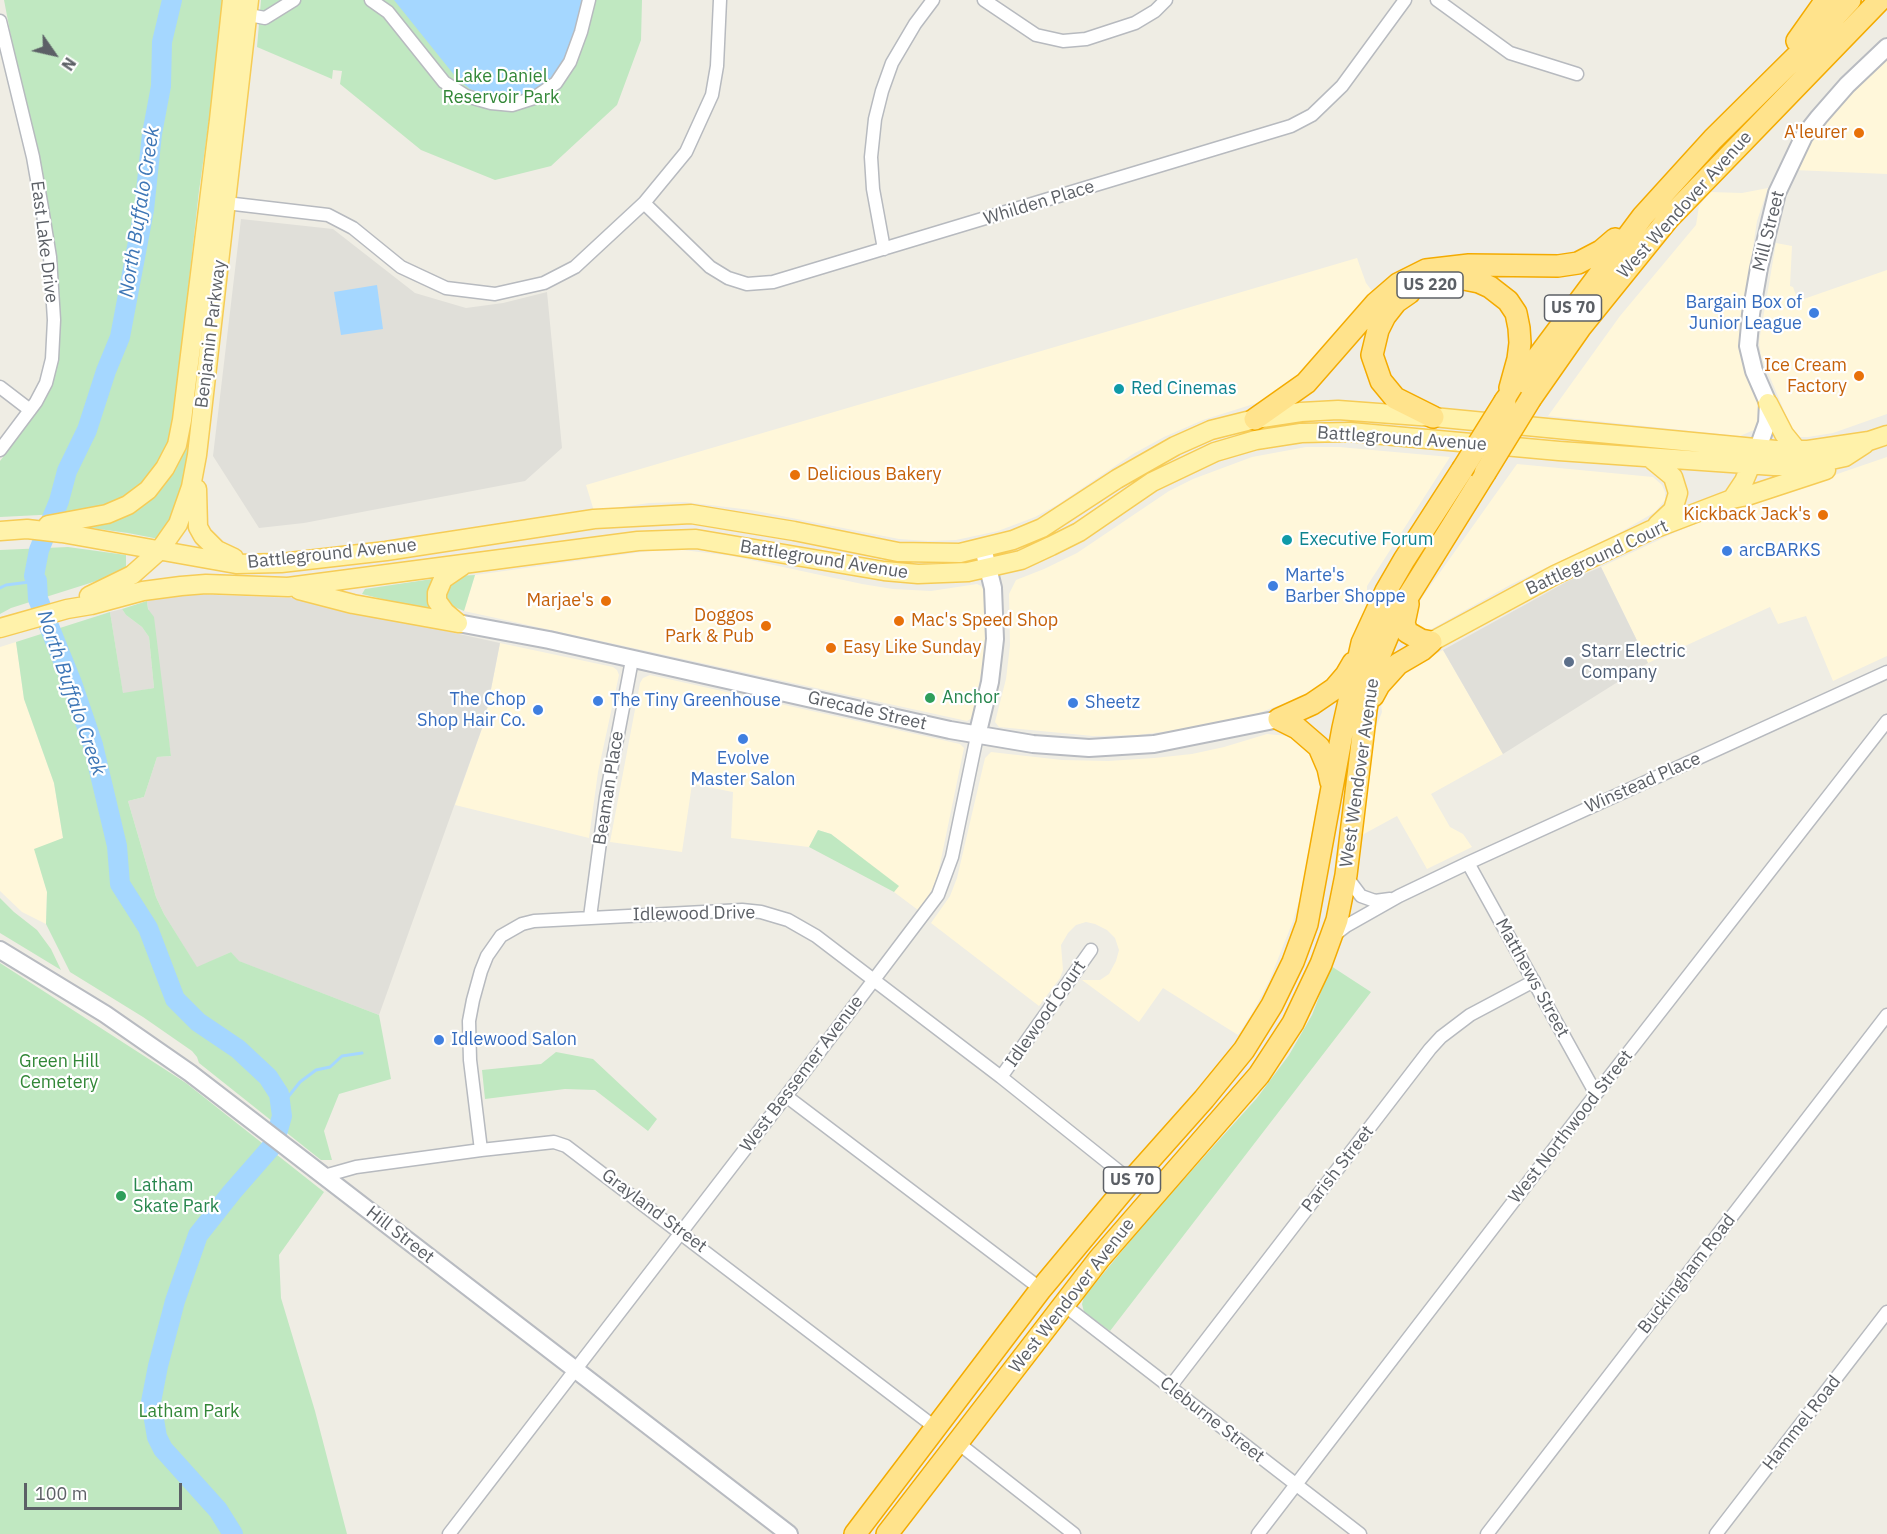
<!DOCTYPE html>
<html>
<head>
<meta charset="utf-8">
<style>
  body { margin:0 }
  #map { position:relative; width:1887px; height:1534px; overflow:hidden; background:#efede4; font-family:"IBM Plex Sans",sans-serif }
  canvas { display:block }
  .north { position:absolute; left:24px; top:24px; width:60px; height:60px; -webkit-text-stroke:4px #fff; paint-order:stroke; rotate:124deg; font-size:16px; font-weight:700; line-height:24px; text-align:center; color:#5c6066 }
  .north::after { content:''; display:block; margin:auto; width:21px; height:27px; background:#5c6066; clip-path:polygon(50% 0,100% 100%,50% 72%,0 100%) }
  .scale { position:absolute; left:24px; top:1483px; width:158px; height:27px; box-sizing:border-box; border:3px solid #5c6066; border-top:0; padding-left:8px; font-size:18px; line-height:21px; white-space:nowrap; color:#5c6066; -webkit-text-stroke:4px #fff; paint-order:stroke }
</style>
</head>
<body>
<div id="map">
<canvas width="1887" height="1534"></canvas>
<div class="north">N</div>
<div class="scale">100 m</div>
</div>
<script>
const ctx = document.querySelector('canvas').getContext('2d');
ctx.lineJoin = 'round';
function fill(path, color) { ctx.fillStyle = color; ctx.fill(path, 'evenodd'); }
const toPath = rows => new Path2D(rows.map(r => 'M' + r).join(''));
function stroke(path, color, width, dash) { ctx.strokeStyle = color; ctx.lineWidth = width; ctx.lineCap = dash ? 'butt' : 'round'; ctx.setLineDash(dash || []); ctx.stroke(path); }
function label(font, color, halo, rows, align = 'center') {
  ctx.font = font + ' "IBM Plex Sans",sans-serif'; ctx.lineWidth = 4.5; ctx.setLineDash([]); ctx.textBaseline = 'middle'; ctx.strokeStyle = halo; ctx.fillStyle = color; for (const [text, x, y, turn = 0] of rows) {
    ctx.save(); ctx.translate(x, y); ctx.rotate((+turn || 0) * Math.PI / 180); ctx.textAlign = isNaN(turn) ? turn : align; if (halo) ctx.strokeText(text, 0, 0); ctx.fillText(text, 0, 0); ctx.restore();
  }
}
fill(toPath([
  [1887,60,1887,174,1794,170,1809,142,1824,122,1842,102],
  [1768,188,1757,221,1741,325,1741,338,1752,385,1761,410,1760,418,1754,430,1740,436,1548,416,1620,316,1696,225,1699,206,1710,192,1742,193],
  [1776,243,1792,246,1790,286,1793,287,1798,301,1887,270,1887,414,1833,433,1808,437,1799,437,1789,429,1788,420,1761,356,1759,342],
  [1357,258,1366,283,1376,296,1279,396,1203,420,1164,437,1133,454,1057,505,1035,517,998,531,956,540,928,541,899,539,751,510,685,502,649,503,594,511,586,485],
  [1306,447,1339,447,1450,457,1367,586,1367,603,1341,669,1325,688,1248,717,1202,727,1138,735,1093,736,999,727,995,722,1006,679,1010,645,1009,594,1016,580,1044,569,1077,553,1169,491,1193,479,1252,457],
  [1887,457,1887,656,1833,681,1806,616,1778,624,1770,607,1648,663,1601,567,1676,532,1723,513],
  [1517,464,1653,477,1662,485,1665,492,1665,500,1655,512,1621,532,1510,585,1428,631,1422,631,1413,624,1414,609],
  [683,550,732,556,862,584,893,589,931,591,977,584,981,586,984,590,987,625,984,658,972,718,967,721,464,611,475,575,649,551],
  [16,642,24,699,54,783,63,838,35,850,47,892,46,924,22,912,0,891,0,647],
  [500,643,613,667,617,670,619,675,598,772,589,838,455,805,485,720],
  [1443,650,1503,754,1431,794,1450,827,1463,834,1472,847,1427,869,1397,816,1362,835,1374,733,1382,712,1381,704,1384,694,1404,671],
  [650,675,960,744,964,748,937,879,928,897,918,910,894,892,898,886,831,834,818,830,809,847,731,838,733,792,692,784,682,852,610,842,640,683,643,678],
  [1267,734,1288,736,1309,748,1319,773,1320,785,1301,894,1293,921,1270,979,1254,1010,1238,1035,1163,988,1139,1022,1082,980,1100,980,1109,974,1116,961,1119,950,1115,938,1107,930,1095,924,1086,922,1076,925,1068,933,1061,945,1063,970,1060,978,1039,1006,931,923,950,896,957,878,985,758,991,752,1062,760,1108,761,1154,758,1192,754,1224,747]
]), '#fff7da');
fill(toPath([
  [241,219,333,229,415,293,466,308,503,303,547,292,562,448,525,481,304,523,259,528,213,456],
  [1601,567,1648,663,1503,754,1443,650,1568,581],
  [189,594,296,598,500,643,485,720,379,1015,238,961,231,952,197,968,164,914,156,897,128,801,144,797,157,757,171,756,147,601],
  [122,609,126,615,142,627,149,637,154,688,123,694,110,612]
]), '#e0dfd9');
fill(toPath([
  [4,0,226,0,199,191,171,443,144,486,100,512,0,517,0,461,38,410,48,389,56,272],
  [261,0,642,0,641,40,617,105,551,166,495,180,421,150,340,84,342,71,333,70,332,79,257,47],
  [186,442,190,443,186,473,176,512,159,539,128,533,84,527,103,524,127,515,147,503,163,487,176,469],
  [68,547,126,555,126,567,106,578,11,608,0,614,0,550],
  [475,575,464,611,452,606,445,595,446,587,457,576],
  [432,579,434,612,362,594,365,589],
  [147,601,148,609,154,617,171,756,157,757,144,797,128,801,156,897,164,914,197,967,231,952,239,961,379,1015,391,1079,339,1094,324,1131,332,1160,321,1160,199,1063,197,1057,192,1051,143,1017,70,972,46,924,47,892,34,849,63,838,54,783,24,699,16,642,110,612,123,693,154,688,149,637,142,627,126,615,122,609],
  [818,830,831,834,899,886,894,892,809,847],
  [0,898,14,912,37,930,51,949,61,970,0,933],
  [0,963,186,1083,324,1192,279,1255,281,1298,315,1411,347,1534,0,1534],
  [1331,966,1371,992,1110,1331,1084,1312,1082,1304,1084,1297,1150,1217,1257,1098,1289,1055,1312,1015],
  [556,1052,593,1059,657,1119,648,1131,595,1090,565,1089,485,1099,482,1070,541,1064]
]), '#c0e8c1');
fill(toPath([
  [394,0,583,0,571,46,555,75,535,90,518,96,501,98,485,95,470,89,455,76],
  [377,285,383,329,341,335,334,292]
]), '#a5d7ff');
stroke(toPath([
  [0,588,6,585,37,581],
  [282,1116,288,1097,300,1082,316,1070,330,1067,342,1056,362,1053]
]), '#a5d7ff', 3);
stroke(toPath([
  [172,0,162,42,161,86,152,134,144,210,120,337,106,371,87,430,67,471,59,501,39,550,34,576,37,581,38,599,72,683,93,745,117,846,120,884,148,928,175,999,198,1022,238,1049,268,1077,279,1094,282,1116,274,1144,232,1192,198,1235,175,1301,158,1366,151,1402,157,1437,163,1449,218,1510,233,1534]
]), '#a5d7ff', 20);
const street = toPath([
  [371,0,388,12,444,82,466,96,491,103,512,105,534,98,556,83,570,62,581,32,589,0],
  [984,0,1036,35,1063,41,1086,39,1135,23,1155,11,1166,0],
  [1437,0,1510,53,1577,74],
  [249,15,265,18,294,0],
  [0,21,33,157,42,208,50,257,54,320,52,359,46,383,36,402,0,450],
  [226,203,328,215,353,228,401,267,446,288,495,294,544,283,575,267,644,203,686,152,712,95,717,66,720,0],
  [644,203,710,267,728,278,747,284,773,282,1291,126,1312,115,1342,86,1405,0],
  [884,249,873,189,871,157,875,119,882,91,892,63,915,24,933,0],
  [0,387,30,410],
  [1468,863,1596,1094],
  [1346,876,1361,896,1375,901,1390,899],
  [590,917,606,797,632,660],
  [1333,936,1346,926,1399,896,1468,863,1887,672],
  [1001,1077,1091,950],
  [786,1096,1041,1289],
  [481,1150,470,1060,469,1021,473,1000,481,971,487,956,501,936,522,924,534,921,742,910,761,912,788,920,816,936,1001,1077,1131,1181],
  [324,1176,356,1167,481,1150,554,1142,566,1146,936,1428],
  [1064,1305,1360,1534],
  [1170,1387,1430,1049,1441,1037,1470,1015,1534,981],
  [958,1443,1074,1534],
  [449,1534,786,1096,938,895,952,857,977,736],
  [1258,1534,1596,1094,1887,721],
  [1487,1534,1887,1015],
  [1716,1534,1887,1312]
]);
const secondary = toPath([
  [1758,448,1767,423,1768,403,1754,371,1748,346,1751,314,1759,268,1777,193,1804,136,1819,117,1847,85,1887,47],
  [458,623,549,640,950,730,1033,744,1089,748,1154,744,1279,719],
  [977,736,990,682,995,639,993,588,983,548],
  [0,950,105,1014,190,1073,789,1534]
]);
const primary = toPath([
  [1768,403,1784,434,1797,450],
  [1650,458,1673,477,1678,493,1673,510,1657,525],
  [197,489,198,527,203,536,217,550,234,558],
  [1732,499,1747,496,1826,470],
  [48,525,107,514,128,505,148,490,165,468,177,445,182,420,219,120,232,0],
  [0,531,27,529,62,533,236,564,281,563,386,551,594,519,691,514,794,531,898,552,960,553,1013,540,1042,528,1117,479,1175,446,1211,430,1255,419,1301,412,1338,410,1433,417,1776,450,1808,450,1869,441,1887,435],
  [299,590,353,604,458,623],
  [89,596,132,575,159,551,178,524,191,487,197,455,249,0],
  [458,623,445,612,437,601,437,593,443,579,462,566],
  [0,628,67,609,91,605,143,591,181,586,206,584,288,587,638,541,696,539,884,571,918,574,968,572,1021,560,1051,546,1079,532,1152,482,1215,452,1256,440,1301,433,1350,432,1559,451,1774,466,1803,466,1845,457,1865,444],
  [1431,642,1555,575,1651,530,1732,499,1744,481,1755,455]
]);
const highway = toPath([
  [1797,41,1826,0],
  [1441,282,1464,279,1479,282,1490,287,1508,301,1516,313,1519,328,1520,343,1518,359,1510,388],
  [1409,293,1396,302,1385,316,1378,330,1372,355,1381,381,1395,398,1433,417],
  [1531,398,1580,328,1668,219,1880,0],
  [1505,401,1643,216,1713,139,1811,42,1850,0],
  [1255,419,1306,383,1376,303,1398,284,1426,270,1469,265,1558,266,1578,263,1601,251,1615,239],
  [1408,604,1404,623,1407,632,1421,640,1431,642],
  [1373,696,1379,685,1398,664,1422,650,1431,642],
  [1279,719,1312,704,1334,689,1346,675,1353,663],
  [1279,719,1297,728,1319,747,1328,768,1331,782],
  [855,1534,1041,1289,1131,1181,1204,1099,1244,1050,1272,1005,1293,962,1307,924,1343,728,1362,643,1386,591,1404,560,1462,470],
  [887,1534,1099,1259,1259,1075,1293,1023,1321,964,1337,920,1346,875,1366,710,1371,682,1378,659,1396,616,1485,473]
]);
stroke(street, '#b7babf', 15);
stroke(secondary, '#b8bbc1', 20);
stroke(primary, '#f6cc56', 21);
stroke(highway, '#f4ab00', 24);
stroke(street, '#fff', 12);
stroke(secondary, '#fff', 16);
stroke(primary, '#fff2aa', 18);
stroke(highway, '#ffe38c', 21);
const highwayBridge = toPath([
  [1462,470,1505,401],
  [1485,473,1531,398]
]);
stroke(highwayBridge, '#f4ab00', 24, []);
stroke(highwayBridge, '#ffe38c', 21);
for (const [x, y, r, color] of [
  [1859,133,6,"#e8710a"],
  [1814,313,6,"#3f7fe0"],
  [1859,376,6,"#e8710a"],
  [1119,389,6,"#0f9aa8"],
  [795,475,6,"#e8710a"],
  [1823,515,6,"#e8710a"],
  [1287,540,6,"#0f9aa8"],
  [1727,551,6,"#3f7fe0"],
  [1273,586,6,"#3f7fe0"],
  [606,601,6,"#e8710a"],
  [899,621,6,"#e8710a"],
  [766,626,6,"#e8710a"],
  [831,648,6,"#e8710a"],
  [1569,662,6,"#5c6f8a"],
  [930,698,6,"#2e9e5b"],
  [598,701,6,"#3f7fe0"],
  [1073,703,6,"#3f7fe0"],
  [538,710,6,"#3f7fe0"],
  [743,739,6,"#3f7fe0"],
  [439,1040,6,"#3f7fe0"],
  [121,1196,6,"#2e9e5b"]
]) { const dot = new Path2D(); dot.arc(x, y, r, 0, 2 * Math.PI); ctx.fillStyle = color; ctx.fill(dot); stroke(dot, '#fff', 2); }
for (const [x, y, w] of [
  [1430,285,66],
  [1573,308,57],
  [1132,1180,57]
]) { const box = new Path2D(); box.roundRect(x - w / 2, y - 13, w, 26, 4.5); ctx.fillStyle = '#fff'; ctx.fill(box); stroke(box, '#5c6066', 1.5); }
label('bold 16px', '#5c6066', null, [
  ["US 220",1430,285],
  ["US 70",1573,308],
  ["US 70",1132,1180]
]);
label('18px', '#328737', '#fff', [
  ["Lake Daniel",501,77],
  ["Reservoir Park",501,98],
  ["Green Hill",59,1062],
  ["Cemetery",59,1083],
  ["Latham Park",189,1412]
]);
label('18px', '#c56008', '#fff', [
  ["A'leurer",1847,133],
  ["Ice Cream",1847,366],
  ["Factory",1847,387],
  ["Delicious Bakery",807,475,"left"],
  ["Kickback Jack's",1811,515],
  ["Marjae's",594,601],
  ["Doggos",754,616],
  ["Park & Pub",754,637],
  ["Mac's Speed Shop",911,621,"left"],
  ["Easy Like Sunday",843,648,"left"]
], 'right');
label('18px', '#5c6066', '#fff', [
  ["Whilden Place",1039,203,-17],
  ["West Wendover Avenue",1685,205,-48],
  ["Mill Street",1769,231,-76],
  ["East Lake Drive",44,242,83],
  ["Benjamin Parkway",211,334,-83],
  ["Battleground Avenue",1402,439,4],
  ["Battleground Avenue",332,554,-6],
  ["Battleground Court",1597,558,-25],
  ["Battleground Avenue",824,560,9],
  ["Grecade Street",867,711,13],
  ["West Wendover Avenue",1360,773,-82],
  ["Winstead Place",1643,783,-24],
  ["Beaman Place",609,788,-81],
  ["Idlewood Drive",694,914,-1],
  ["Matthews Street",1532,978,61],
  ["Idlewood Court",1046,1014,-55],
  ["West Bessemer Avenue",802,1074,-53],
  ["West Northwood Street",1571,1127,-52],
  ["Parish Street",1338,1169,-52],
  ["Grayland Street",654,1211,37],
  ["Hill Street",400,1235,38],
  ["Buckingham Road",1687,1274,-52],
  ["West Wendover Avenue",1072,1296,-52],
  ["Cleburne Street",1212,1420,38],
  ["Hammel Road",1802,1423,-52]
]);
label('18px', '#366cbe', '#fff', [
  ["Bargain Box of",1802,303,"right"],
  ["Junior League",1802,324,"right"],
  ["arcBARKS",1739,551],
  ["Marte's",1285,576],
  ["Barber Shoppe",1285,597],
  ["The Chop",526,700,"right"],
  ["Shop Hair Co.",526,721,"right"],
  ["The Tiny Greenhouse",610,701],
  ["Sheetz",1085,703],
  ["Evolve",743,759,"center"],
  ["Master Salon",743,780,"center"],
  ["Idlewood Salon",451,1040]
], 'left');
label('18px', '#0d838f', '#fff', [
  ["Red Cinemas",1131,389],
  ["Executive Forum",1299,540]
], 'left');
label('18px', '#4e5e75', '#fff', [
  ["Starr Electric",1581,652],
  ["Company",1581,673]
], 'left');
label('18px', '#27864d', '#fff', [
  ["Anchor",942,698],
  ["Latham",133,1186],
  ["Skate Park",133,1207]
], 'left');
label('italic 20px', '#3d76b6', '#fff', [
  ["North Buffalo Creek",140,212,-81],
  ["North Buffalo Creek",71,693,71]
]);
</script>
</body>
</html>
